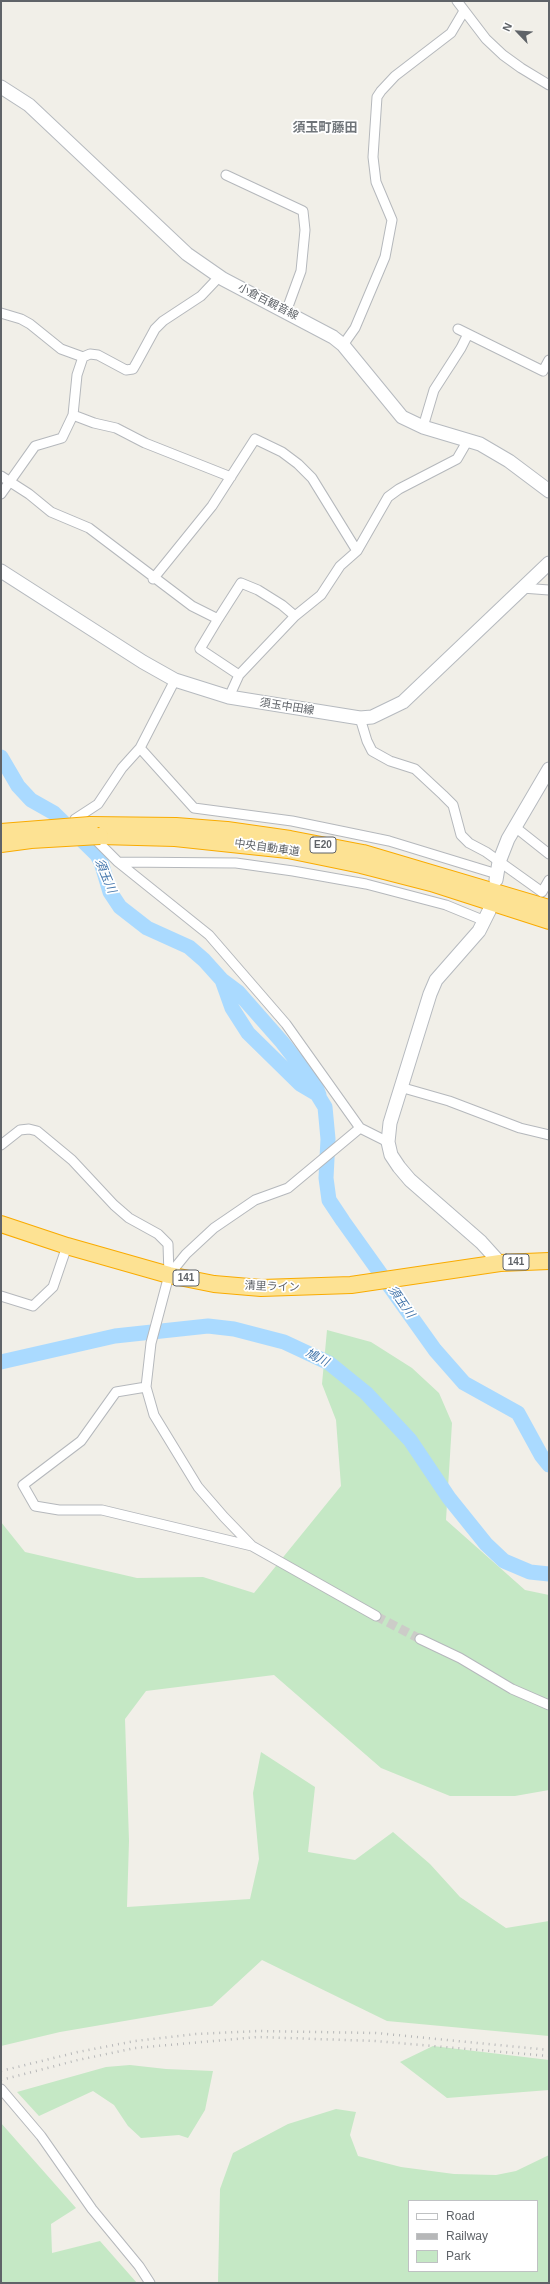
<!DOCTYPE html>
<html>
<head>
<meta charset="utf-8">
<style>
  body { margin:0 }
  #map { position:relative; width:550px; height:2284px; overflow:hidden; background:#f1efe8; font-family:Arial,sans-serif }
  canvas { display:block }
  .frame { position:absolute; inset:0; border:2px solid #5f6368; pointer-events:none }
  .legend { position:absolute; left:408px; top:2200px; width:130px; height:72px; box-sizing:border-box; background:#fff; border:1px solid #bfc1c3; margin:0; padding:5px 7px; list-style:none; font-size:12px; color:#5f6368 }
  .legend li { display:flex; align-items:center; gap:8px; height:20px }
  .legend b { width:20px; border:1px solid #bfc1c3 }
  .north { position:absolute; left:498px; top:12px; width:40px; height:40px; -webkit-text-stroke:3px #fff; paint-order:stroke; rotate:295deg; font-size:11px; font-weight:700; line-height:16px; text-align:center; color:#5f6368 }
  .north::after { content:''; display:block; margin:auto; width:14px; height:18px; background:#5f6368; clip-path:polygon(50% 0,100% 100%,50% 72%,0 100%) }
</style>
</head>
<body>
<div id="map">
<canvas width="550" height="2284"></canvas>
<div class="frame"></div>
<ul class="legend">
<li><b style="height:5px;background:#fff"></b>Road</li>
<li><b style="height:5px;background:#b6b7b8"></b>Railway</li>
<li><b style="height:11px;background:#c5e8c5"></b>Park</li>
</ul>
<div class="north">N</div>
</div>
<script>
const ctx = document.querySelector('canvas').getContext('2d');
ctx.lineJoin = 'round';
function fill(path, color) { ctx.fillStyle = color; ctx.fill(path, 'evenodd'); }
const toPath = rows => new Path2D(rows.map(r => 'M' + r).join(''));
function stroke(path, color, width, dash) { ctx.strokeStyle = color; ctx.lineWidth = width; ctx.lineCap = dash ? 'butt' : 'round'; ctx.setLineDash(dash || []); ctx.stroke(path); }
function label(font, color, halo, rows, align = 'center') {
  ctx.font = font + ' Arial,"Noto Sans JP",sans-serif'; ctx.lineWidth = 3.5; ctx.setLineDash([]); ctx.textBaseline = 'middle'; ctx.strokeStyle = halo; ctx.fillStyle = color; for (const [text, x, y, turn = 0] of rows) {
    ctx.save(); ctx.translate(x, y); ctx.rotate((+turn || 0) * Math.PI / 180); ctx.textAlign = isNaN(turn) ? turn : align; if (halo) ctx.strokeText(text, 0, 0); ctx.fillText(text, 0, 0); ctx.restore();
  }
}
fill(toPath([
  [327,1330,371,1342,412,1368,439,1393,452,1423,446,1520,525,1590,549,1595,549,1790,515,1796,450,1796,381,1768,274,1675,146,1691,125,1719,129,1841,127,1907,250,1899,259,1859,253,1793,261,1752,315,1787,308,1852,355,1860,393,1832,430,1864,460,1897,506,1928,549,1921,549,2036,387,2021,262,1960,212,2006,60,2032,1,2046,1,1522,25,1552,137,1578,203,1577,254,1593,341,1486,336,1420,322,1384],
  [433,2046,549,2060,549,2090,447,2098,400,2062],
  [130,2065,166,2069,213,2071,205,2110,188,2138,179,2135,141,2138,128,2126,114,2105,93,2091,39,2116,17,2092,106,2067],
  [336,2109,356,2112,350,2135,358,2156,401,2167,454,2174,496,2175,516,2171,549,2155,549,2283,218,2283,220,2189,233,2153,288,2124],
  [409,2201,537,2201,537,2271,409,2271],
  [1,2123,76,2208,51,2224,52,2253,100,2241,137,2283,1,2283]
]), '#c5e8c5');
stroke(toPath([
  [1,757,18,786,31,800,54,813,97,855,101,862,110,892,120,907,147,928,189,947,204,960,222,980,232,1008,248,1033,300,1084,317,1094,325,1107,328,1139,326,1178,329,1200,343,1221,435,1350,464,1383,518,1413,541,1455,549,1465],
  [222,980,238,992,282,1042,315,1084,319,1095],
  [1,1362,115,1336,208,1326,234,1329,284,1342,329,1363,366,1393,410,1440,449,1498,486,1544,504,1561,530,1572,549,1574]
]), '#aadaff', 15);
stroke(toPath([
  [376,1616,420,1639]
]), '#ccccc8', 9, [9, 4.5]);
const street = toPath([
  [457,1,486,39,503,55,521,68,549,85],
  [226,175,303,211,305,230,301,271,286,312],
  [1,313,21,319,30,324,61,349,83,357,90,354,98,355,126,370,133,369,137,362,155,329,163,321,201,296,219,277],
  [458,329,543,371,549,360],
  [343,345,355,328,385,257,392,220,376,182,373,157,377,97,381,91,395,76,451,33,464,11],
  [73,415,94,423,116,428,145,443,231,477],
  [423,427,434,390,461,348,468,334],
  [1,476,29,494,51,512,89,528,192,606,218,619,200,649,239,675],
  [1,494,35,446,62,438,73,415,77,375,83,357],
  [153,579,212,506,255,439,282,452,298,464,312,478,357,551],
  [522,588,549,590],
  [218,619,241,583,258,590,282,605,295,616],
  [229,697,239,675,295,616,321,595,340,566,357,551,388,497,399,489,457,459,468,440],
  [360,718,367,741,372,751,390,761,415,769,443,795,453,805,461,835,469,843,486,852,542,892,549,880],
  [140,748,194,808,292,821,389,841,497,874],
  [82,826,75,819,98,804,122,768,140,748,175,680],
  [515,827,549,854],
  [91,835,118,862,209,935,286,1024,360,1128,388,1142],
  [118,862,236,863,293,871,366,884,446,905,485,921],
  [400,1087,449,1101,520,1128,549,1135],
  [1,1145,20,1130,29,1129,37,1131,72,1160,114,1205,129,1218,158,1234,168,1244,169,1275,151,1343,146,1387,154,1415,198,1487,224,1517,252,1546],
  [169,1275,186,1254,214,1228,255,1200,288,1188,360,1128],
  [1,1296,33,1306,53,1287,67,1246],
  [146,1387,116,1392,81,1441,23,1485,35,1506,59,1510,102,1510,252,1546,376,1616],
  [420,1639,460,1658,512,1689,549,1705],
  [1,2089,41,2136,92,2209,139,2266,150,2283]
]);
const secondary = toPath([
  [1,87,29,105,187,254,223,279,333,337,343,345,402,417,423,427,480,444,509,461,549,491],
  [1,571,143,662,175,680,229,697,360,718,372,717,403,702,549,563],
  [496,880,499,862,508,839,549,769],
  [489,911,479,931,436,980,430,994,390,1123,388,1142,391,1155,399,1167,410,1180,481,1242,500,1263]
]);
const highway = toPath([
  [90,825,176,826,227,830,290,839,363,853,549,908],
  [100,836,175,838,288,850,361,865,431,883,549,921],
  [1,1224,67,1246,169,1275,214,1284,261,1288,351,1285,500,1263,549,1261]
]);
stroke(street, '#b5b8bc', 11);
stroke(secondary, '#b6babf', 15);
stroke(highway, '#f9ab00', 18);
stroke(street, '#fff', 9);
stroke(secondary, '#fff', 13);
stroke(highway, '#fde293', 16);
stroke(toPath([
  [1,2071,78,2052,135,2041,196,2034,258,2031,376,2033,549,2050],
  [1,2080,78,2060,135,2048,258,2037,375,2041,549,2056]
]), '#b6b7b8', 2.5, [1, 5]);
const highwayBridge = toPath([
  [1,832,90,825],
  [1,844,31,840,100,836]
]);
stroke(highwayBridge, '#f9ab00', 18, []);
stroke(highwayBridge, '#fde293', 16);
for (const [x, y, w] of [
  [323,845,26],
  [516,1262,26],
  [186,1278,26]
]) { const box = new Path2D(); box.roundRect(x - w / 2, y - 8, w, 16, 3); ctx.fillStyle = '#fff'; ctx.fill(box); stroke(box, '#5f6368', 1); }
label('bold 10px', '#5f6368', null, [
  ["E20",323,845],
  ["141",516,1262],
  ["141",186,1278]
]);
label('11px', '#5f6368', '#fff', [
  ["小倉百観音線",268,302,27],
  ["須玉中田線",287,707,9],
  ["中央自動車道",267,848,8],
  ["清里ライン",272,1287,2]
]);
label('italic 12px', '#4174aa', '#fff', [
  ["須玉川",105,876,67],
  ["須玉川",401,1302,55],
  ["鳩川",317,1358,27]
]);
label('bold 13px', '#70757a', '#fff', [
  ["須玉町藤田",325,128]
]);
</script>
</body>
</html>
